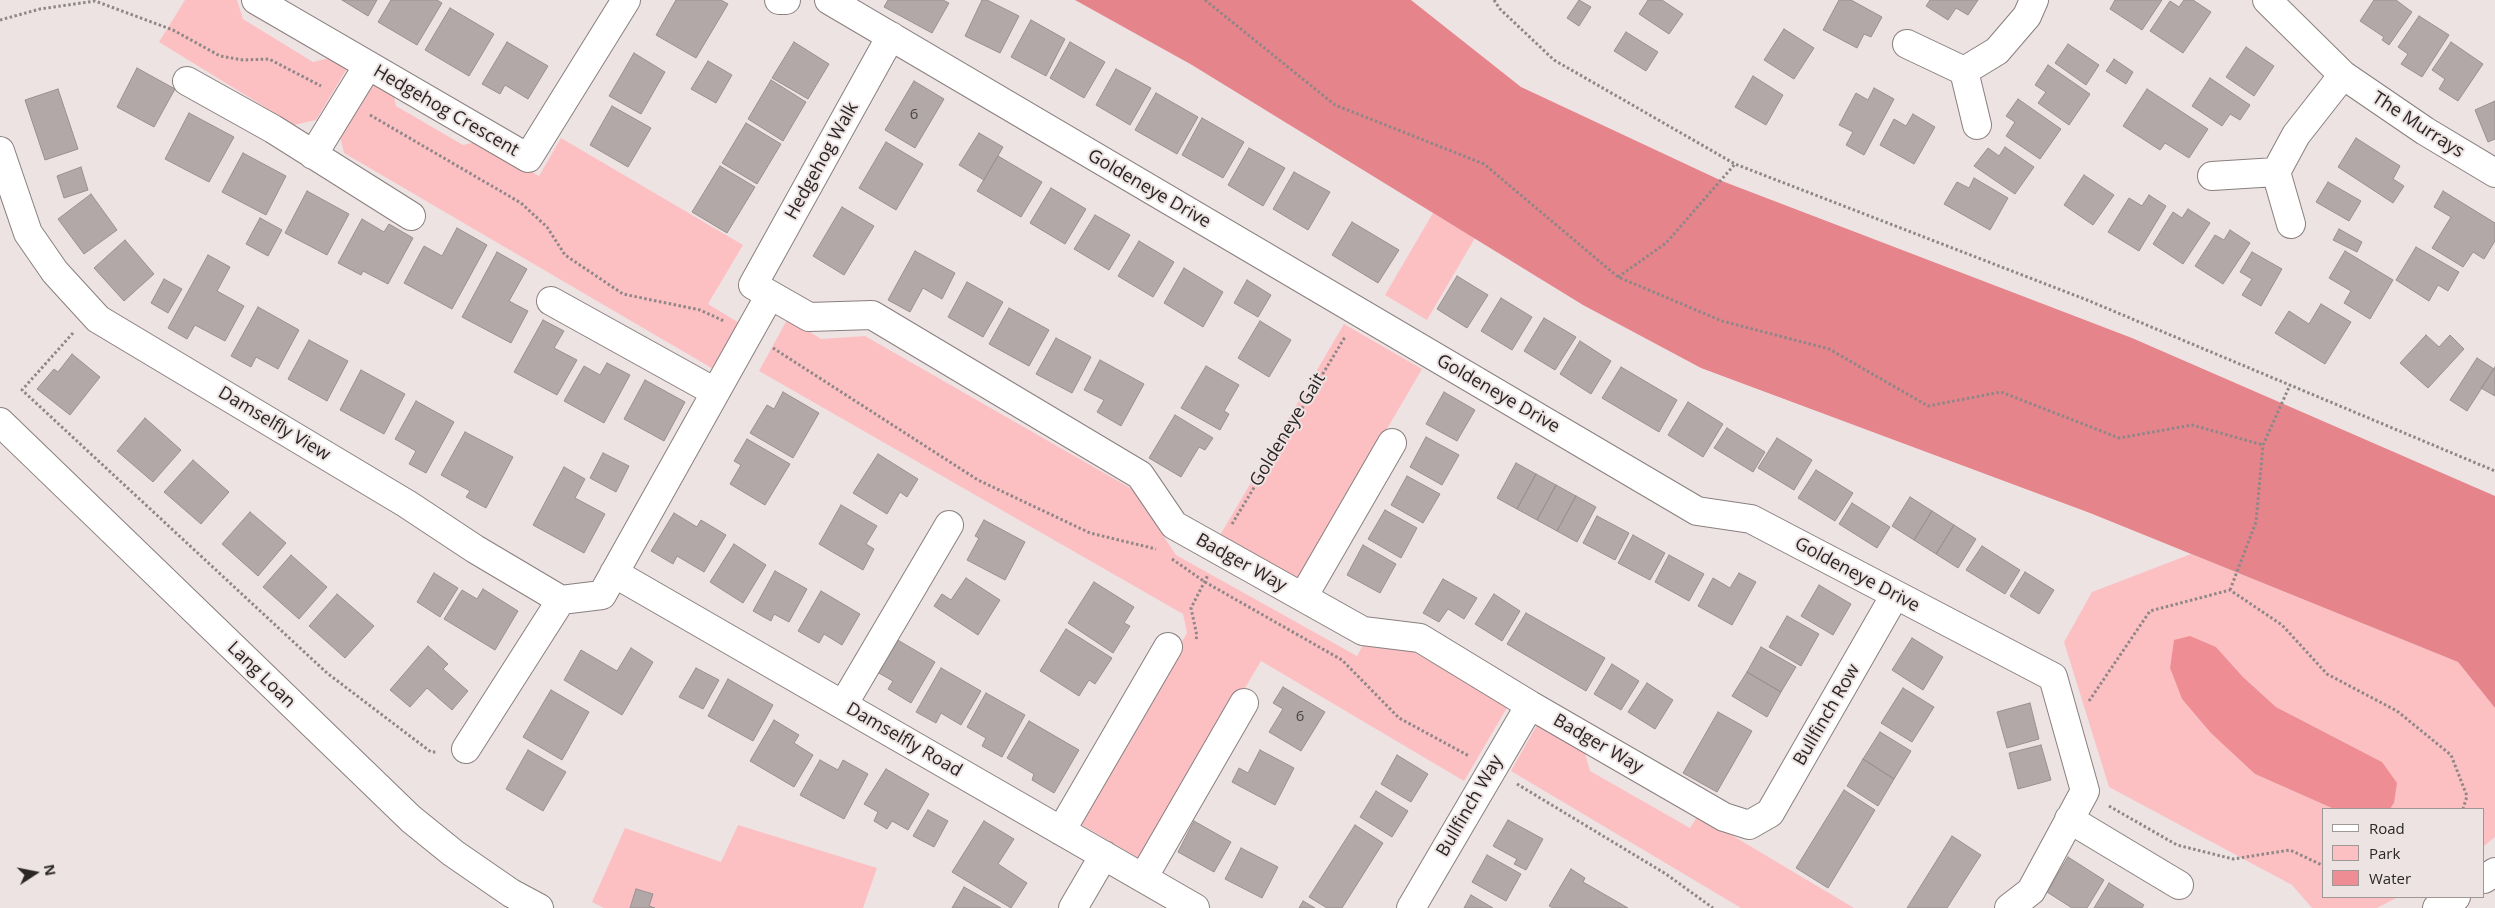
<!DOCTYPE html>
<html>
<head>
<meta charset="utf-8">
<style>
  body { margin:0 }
  #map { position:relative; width:2495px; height:908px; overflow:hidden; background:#eee3e3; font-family:"Open Sans",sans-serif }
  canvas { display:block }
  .legend { position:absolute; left:2322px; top:808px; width:162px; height:90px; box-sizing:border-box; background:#eee3e3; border:1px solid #a09797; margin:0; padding:6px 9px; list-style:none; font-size:15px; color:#2a2626 }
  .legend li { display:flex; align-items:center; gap:10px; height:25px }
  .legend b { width:25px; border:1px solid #a09797 }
  .north { position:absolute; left:10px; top:848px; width:50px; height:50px; -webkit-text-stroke:4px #eee3e3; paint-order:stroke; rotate:79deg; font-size:14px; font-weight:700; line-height:20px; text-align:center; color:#2a2626 }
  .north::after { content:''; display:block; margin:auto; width:18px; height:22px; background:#2a2626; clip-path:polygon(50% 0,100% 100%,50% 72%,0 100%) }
</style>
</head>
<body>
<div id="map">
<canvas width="2495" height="908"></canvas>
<ul class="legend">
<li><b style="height:6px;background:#fff"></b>Road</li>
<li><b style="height:14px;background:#fcc0c3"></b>Park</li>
<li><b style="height:14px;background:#ef8d94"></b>Water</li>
</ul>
<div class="north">N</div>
</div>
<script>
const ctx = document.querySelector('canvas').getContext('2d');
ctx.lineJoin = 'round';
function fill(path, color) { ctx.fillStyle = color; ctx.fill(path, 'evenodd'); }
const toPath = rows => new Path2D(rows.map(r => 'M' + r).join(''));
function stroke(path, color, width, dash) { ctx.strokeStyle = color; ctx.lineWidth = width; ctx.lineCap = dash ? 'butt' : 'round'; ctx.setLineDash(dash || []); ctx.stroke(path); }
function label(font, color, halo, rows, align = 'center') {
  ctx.font = font + ' "Open Sans",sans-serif'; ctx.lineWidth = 4; ctx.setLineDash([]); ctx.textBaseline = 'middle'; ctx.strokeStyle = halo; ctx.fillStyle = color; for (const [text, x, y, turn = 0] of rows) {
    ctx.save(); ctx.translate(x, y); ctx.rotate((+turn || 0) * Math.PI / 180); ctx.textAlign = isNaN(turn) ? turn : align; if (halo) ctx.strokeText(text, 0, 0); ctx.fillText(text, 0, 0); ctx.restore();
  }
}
fill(toPath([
  [185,0,237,0,243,19,313,62,333,57,348,67,316,120,294,125,159,42],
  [370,80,393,93,396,106,463,145,479,141,539,176,561,138,743,245,708,304,741,324,715,370,344,153,339,132],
  [1433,213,1475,238,1427,320,1385,295],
  [788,318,821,339,865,336,1132,489,1176,555,1357,656,1363,645,1412,651,1508,706,1464,781,1261,661,1143,861,1077,822,1187,633,1183,614,759,371],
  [1344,324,1422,369,1297,583,1219,537],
  [2191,554,2458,662,2495,708,2495,837,2484,846,2484,809,2390,809,2394,803,2382,762,2276,707,2243,677,2216,647,2175,640,2170,668,2182,699,2255,774,2334,809,2324,809,2324,897,2398,897,2377,908,2312,908,2292,885,2109,787,2064,642,2092,592],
  [1538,723,1584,750,1590,771,1690,828,1698,815,1854,908,1741,908,1511,771],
  [738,825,877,868,863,908,604,908,592,902,625,828,721,862]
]), '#fcc0c3');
fill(toPath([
  [1075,0,1411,0,1521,87,1722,181,2132,338,2495,496,2495,708,2458,662,2090,513,1701,368,1583,305,1192,65]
]), '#e6848c');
fill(toPath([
  [2190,636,2216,647,2243,677,2276,707,2382,762,2397,783,2394,803,2390,809,2334,809,2255,774,2211,733,2182,699,2170,668,2174,640]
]), '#ef8d94');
const building = toPath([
  [342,0,377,0,368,16,342,0],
  [391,0,437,0,442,3,417,45,378,22,391,0],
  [676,0,721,0,728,4,696,58,656,35,676,0],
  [888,0,943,0,949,3,932,33,884,7,888,0],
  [982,0,987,0,1019,16,1000,53,965,36,982,0],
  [1579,0,1591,7,1579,26,1567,18,1579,0],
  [1648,0,1662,0,1683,14,1669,34,1639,14,1648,0],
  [1839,0,1851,0,1882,17,1871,37,1864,34,1857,48,1823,30,1839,0],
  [1930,0,1978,0,1968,15,1956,8,1948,20,1926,6,1930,0],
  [2115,0,2162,0,2142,30,2110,9,2115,0],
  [2184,0,2193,0,2211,12,2183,53,2150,31,2170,1,2179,7,2184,0],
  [2374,0,2396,0,2412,12,2389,45,2382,40,2384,37,2360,21,2374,0],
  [450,8,494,34,469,76,425,50,450,8],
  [2419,16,2449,35,2422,77,2401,64,2408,54,2398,47,2419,16],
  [1031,20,1065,39,1046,76,1011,57,1031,20],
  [1784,29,1814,48,1794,79,1764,60,1784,29],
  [1626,32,1658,52,1646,71,1614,51,1626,32],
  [507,42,548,66,528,99,505,85,500,94,482,84,507,42],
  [794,42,829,64,808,99,772,78,794,42],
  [1070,42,1105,62,1084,98,1050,78,1070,42],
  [2451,42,2483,64,2458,101,2439,89,2445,79,2432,70,2451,42],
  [2068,44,2099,65,2086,85,2055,63,2068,44],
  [2246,47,2274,66,2254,96,2226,77,2246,47],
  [634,53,665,72,641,114,609,96,634,53],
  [2114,59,2133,72,2126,84,2106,71,2114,59],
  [708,61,732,75,716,103,691,89,708,61],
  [2048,65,2090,94,2069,125,2038,103,2046,92,2035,85,2048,65],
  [137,68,175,89,154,127,117,107,137,68],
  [1116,69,1151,88,1130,125,1096,105,1116,69],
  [1753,76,1783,95,1766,125,1735,107,1753,76],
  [2210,78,2250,105,2240,120,2230,114,2222,126,2192,106,2210,78],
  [771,80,806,102,783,141,748,119,771,80],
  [914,81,944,99,915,148,885,130,914,81],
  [1874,88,1894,99,1864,155,1846,145,1853,132,1839,125,1856,93,1868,100,1874,88],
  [58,89,78,149,45,160,25,100,58,89],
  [2147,89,2208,129,2189,158,2165,143,2160,150,2123,126,2147,89],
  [1156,93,1198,117,1177,154,1135,130,1156,93],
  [2018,99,2061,129,2040,159,2006,136,2015,122,2006,116,2018,99],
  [2495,101,2495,139,2488,142,2475,110,2495,101],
  [612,106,651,128,628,167,590,145,612,106],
  [189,113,234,137,209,182,165,159,189,113],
  [1913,114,1935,127,1914,164,1880,145,1894,119,1906,126,1913,114],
  [1202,118,1244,142,1223,178,1182,155,1202,118],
  [746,123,781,144,757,184,722,163,746,123],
  [979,133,1003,147,984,180,959,165,979,133],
  [2356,138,2400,166,2393,179,2404,186,2393,203,2338,167,2356,138],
  [886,142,923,164,896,210,859,188,886,142],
  [2005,147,2034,167,2015,194,1974,166,1988,148,1999,156,2005,147],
  [1249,148,1285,168,1263,206,1228,185,1249,148],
  [243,153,286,176,266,215,222,192,243,153],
  [998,156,1042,182,1021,217,977,191,998,156],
  [720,166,755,187,727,233,692,212,720,166],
  [81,167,88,190,64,198,57,176,81,167],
  [1294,172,1330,192,1308,230,1273,209,1294,172],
  [2084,175,2114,195,2093,225,2064,205,2084,175],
  [1974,178,2008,198,1990,230,1944,204,1957,182,1969,188,1974,178],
  [2328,182,2361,201,2349,221,2316,202,2328,182],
  [1051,188,1086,209,1065,244,1030,223,1051,188],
  [307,191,349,214,327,255,285,233,307,191],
  [2443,191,2495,223,2495,241,2484,259,2473,252,2463,267,2432,248,2451,217,2434,207,2443,191],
  [91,194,117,230,84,254,58,219,91,194],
  [2149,195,2166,206,2139,251,2108,232,2129,198,2142,206,2149,195],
  [842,207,874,226,844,275,813,256,842,207],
  [2188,209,2210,223,2183,264,2153,244,2173,212,2182,218,2188,209],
  [1095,215,1130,235,1109,270,1074,249,1095,215],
  [260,218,282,230,268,256,246,244,260,218],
  [362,219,384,232,389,224,413,238,388,284,363,271,361,275,338,263,362,219],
  [1352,222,1399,250,1378,283,1332,255,1352,222],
  [457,228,487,245,452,309,404,283,424,246,442,256,457,228],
  [2339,229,2362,242,2357,252,2333,240,2339,229],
  [2230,230,2250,243,2223,284,2195,266,2215,235,2224,240,2230,230],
  [125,240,154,274,124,301,94,268,125,240],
  [1139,241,1174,262,1153,297,1118,276,1139,241],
  [2416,247,2459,272,2448,291,2438,285,2429,301,2396,280,2416,247],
  [915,251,955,273,942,299,923,288,910,312,888,300,915,251],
  [2345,251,2393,280,2370,319,2344,303,2351,291,2329,278,2345,251],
  [497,252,527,269,509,301,528,311,511,343,462,317,497,252],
  [2252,252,2282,269,2261,306,2242,295,2252,279,2240,272,2252,252],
  [208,255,230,267,217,291,244,306,225,341,195,325,187,339,168,328,208,255],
  [1184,268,1223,292,1203,327,1164,303,1184,268],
  [1457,276,1488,295,1467,328,1437,309,1457,276],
  [164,279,182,289,168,313,151,303,164,279],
  [1247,280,1271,295,1258,317,1234,303,1247,280],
  [967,282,1003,302,983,337,948,317,967,282],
  [1501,298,1532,317,1512,350,1481,331,1501,298],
  [2321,304,2351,322,2325,364,2275,333,2289,311,2309,324,2321,304],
  [258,307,299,330,278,369,256,357,251,367,231,356,258,307],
  [1009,308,1049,330,1029,366,989,344,1009,308],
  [1544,318,1576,337,1555,370,1524,351,1544,318],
  [543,320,564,331,554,348,577,360,557,395,514,372,543,320],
  [1260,321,1291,340,1269,377,1238,358,1260,321],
  [2426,335,2439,347,2450,335,2464,349,2428,388,2400,363,2426,335],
  [1056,338,1091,357,1072,393,1036,374,1056,338],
  [309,340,348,361,327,401,288,379,309,340],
  [1580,341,1611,361,1591,394,1560,374,1580,341],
  [72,354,100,377,70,415,37,389,54,369,58,372,72,354],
  [2477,358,2494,369,2467,411,2450,400,2477,358],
  [1100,360,1144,384,1121,426,1097,412,1104,400,1084,390,1100,360],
  [607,363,630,375,604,423,564,401,584,366,600,375,607,363],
  [1206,366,1239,385,1224,411,1229,414,1220,430,1181,408,1206,366],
  [1621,367,1677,400,1659,432,1602,398,1621,367],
  [2495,367,2495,396,2481,388,2495,367],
  [361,370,405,394,384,434,340,410,361,370],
  [645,380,685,402,664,441,624,419,645,380],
  [783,392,819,413,793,458,750,433,767,405,774,409,783,392],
  [1444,392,1475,410,1457,441,1426,424,1444,392],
  [416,401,454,422,426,473,409,464,416,451,395,439,416,401],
  [1688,402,1723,424,1703,457,1668,435,1688,402],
  [1175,415,1213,438,1205,450,1199,447,1181,477,1149,458,1175,415],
  [145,418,181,450,153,482,117,451,145,418],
  [1727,428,1765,452,1753,472,1714,448,1727,428],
  [465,432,513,457,486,508,466,497,470,491,441,475,465,432],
  [1426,437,1459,455,1442,485,1410,467,1426,437],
  [1777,438,1812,460,1794,490,1758,468,1777,438],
  [747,439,790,464,765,505,730,484,741,465,734,461,747,439],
  [603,453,629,466,616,492,590,478,603,453],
  [878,454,918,479,907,497,900,492,887,514,853,493,878,454],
  [193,460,229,492,201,524,164,492,193,460],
  [1516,463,1536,474,1517,509,1497,498,1516,463],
  [564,467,585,479,575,498,605,514,584,553,533,525,564,467],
  [1816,470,1853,493,1835,521,1798,498,1816,470],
  [1536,474,1556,485,1537,520,1517,509,1536,474],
  [1407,476,1440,494,1423,523,1391,505,1407,476],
  [1556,485,1576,496,1557,531,1537,520,1556,485],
  [1576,496,1596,507,1577,542,1557,531,1576,496],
  [1910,497,1932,511,1914,540,1892,526,1910,497],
  [1852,503,1890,527,1877,548,1839,524,1852,503],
  [841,505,877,526,866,544,874,549,863,570,819,544,841,505],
  [1385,510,1417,528,1401,558,1368,539,1385,510],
  [1932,511,1954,525,1936,554,1914,540,1932,511],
  [250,512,286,543,258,576,222,544,250,512],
  [674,513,697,527,701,520,726,535,704,572,677,556,673,564,651,551,674,513],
  [1597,516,1629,533,1615,560,1583,543,1597,516],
  [984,520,1025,542,1005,580,967,560,979,538,975,536,984,520],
  [1954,525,1976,539,1958,568,1936,554,1954,525],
  [1633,535,1665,553,1650,580,1618,563,1633,535],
  [734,544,766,565,743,603,710,582,734,544],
  [1363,545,1396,564,1380,593,1347,575,1363,545],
  [1982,546,2020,570,2005,594,1966,570,1982,546],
  [291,555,327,587,299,619,263,587,291,555],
  [1669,555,1704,574,1689,601,1655,582,1669,555],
  [775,571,807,589,789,622,774,614,771,621,753,611,775,571],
  [2025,572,2054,590,2039,614,2010,596,2025,572],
  [434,573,458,588,440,617,417,602,434,573],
  [1739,573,1756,582,1732,625,1698,606,1713,578,1730,588,1739,573],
  [966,578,1000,600,978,635,934,606,942,594,951,600,966,578],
  [1443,579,1477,598,1464,619,1448,609,1439,622,1423,613,1443,579],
  [1094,582,1134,607,1124,623,1130,626,1113,653,1068,623,1094,582],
  [1819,585,1851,604,1833,635,1801,616,1819,585],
  [483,589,518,611,495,650,444,619,462,590,477,599,483,589],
  [821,591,860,614,842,645,824,634,819,643,798,631,821,591],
  [337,594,374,626,345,658,309,626,337,594],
  [1494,594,1520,611,1502,641,1475,624,1494,594],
  [1526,613,1605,658,1586,691,1507,644,1526,613],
  [1787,616,1819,634,1801,666,1769,647,1787,616],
  [1066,629,1112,658,1095,684,1089,680,1079,696,1040,671,1066,629],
  [1912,638,1943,657,1923,690,1892,670,1912,638],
  [896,639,935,662,911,703,888,689,893,681,877,672,896,639],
  [428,646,448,664,443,669,468,691,452,710,427,688,410,707,390,690,428,646],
  [1761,647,1796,667,1781,692,1747,672,1761,647],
  [631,648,653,662,622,715,564,680,581,650,617,671,631,648],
  [1612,664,1639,681,1621,710,1594,694,1612,664],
  [696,668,719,680,703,709,679,697,696,668],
  [941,668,981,691,961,725,941,713,936,723,916,712,941,668],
  [1747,672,1781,692,1767,717,1732,696,1747,672],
  [728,679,773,705,753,741,708,716,728,679],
  [1647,683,1673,700,1655,729,1628,712,1647,683],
  [1283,687,1325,712,1301,751,1269,732,1283,709,1273,703,1283,687],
  [1903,688,1934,707,1912,742,1881,723,1903,688],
  [551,690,589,712,562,760,523,737,551,690],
  [986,693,1025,715,1002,757,982,746,986,738,967,727,986,693],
  [2030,703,2039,739,2007,748,1997,712,2030,703],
  [1718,712,1752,731,1717,792,1683,773,1718,712],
  [774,720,799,735,794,743,813,755,794,787,750,761,774,720],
  [1029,721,1079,750,1054,793,1032,780,1034,774,1007,758,1029,721],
  [1880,732,1911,751,1894,779,1863,759,1880,732],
  [2041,745,2051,780,2018,789,2009,753,2041,745],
  [528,750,566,772,543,811,506,789,528,750],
  [1260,750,1294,768,1275,805,1232,782,1239,768,1248,773,1260,750],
  [1397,755,1428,774,1411,802,1381,784,1397,755],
  [1863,759,1894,779,1878,806,1847,786,1863,759],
  [820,760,838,770,843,760,868,774,844,819,800,795,820,760],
  [886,769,929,794,908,830,892,821,887,829,874,821,878,812,864,804,886,769],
  [1844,790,1875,810,1828,888,1796,868,1844,790],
  [1376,791,1408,811,1392,837,1360,817,1376,791],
  [928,810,948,821,934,847,913,836,928,810],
  [1508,820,1543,839,1526,870,1514,864,1517,859,1493,846,1508,820],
  [984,821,1014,839,998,864,1027,883,1011,908,952,872,984,821],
  [1194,821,1231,842,1214,872,1178,852,1194,821],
  [1355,825,1383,843,1342,908,1327,908,1309,897,1355,825],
  [1952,836,1981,855,1975,864,1947,908,1907,908,1952,836],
  [1241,848,1278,867,1262,898,1225,879,1241,848],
  [1487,855,1521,874,1506,901,1472,882,1487,855],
  [2068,857,2104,880,2087,908,2072,908,2047,892,2068,857],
  [1571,869,1585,878,1583,882,1628,908,1553,908,1549,906,1571,869],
  [2109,883,2144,905,2142,908,2094,908,2109,883],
  [964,887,1001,908,952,908,964,887],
  [636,889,653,894,649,906,655,908,630,908,636,889],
  [1471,895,1493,908,1464,908,1471,895],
  [1303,901,1315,908,1299,908,1303,901]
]);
fill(building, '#b2a8a8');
stroke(building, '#9a9090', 1);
const minor = toPath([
  [256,0,528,158,626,0],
  [779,0,786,0],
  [829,0,1697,511,1751,519,2053,677,2085,791,2031,891,2009,908],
  [2267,0,2343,75,2425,131,2495,173],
  [891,36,753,285,809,317,872,315,1140,475,1174,525,1363,631,1420,638,1530,705,1724,817,1749,825,1770,813,1895,595],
  [1907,44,1964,71,1997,51,2027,16,2034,0],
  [1964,71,1977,125],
  [187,81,273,129,411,216],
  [0,151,28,233,55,272,98,319,407,504,475,549,561,600,602,595,770,295],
  [313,155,367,67],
  [2276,172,2291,224],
  [2212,176,2276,172,2296,135,2343,75],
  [551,301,715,392],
  [0,422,411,819,453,853,511,893,539,908],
  [614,573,1195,908],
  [1303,597,1392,443],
  [843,705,949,525],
  [466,749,561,600],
  [2069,819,2179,885],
  [1061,831,1168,647],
  [1143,878,1244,703],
  [2484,879,2495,872],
  [1073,908,1104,855],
  [1411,908,1530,705],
  [2437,908,2456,897]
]);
stroke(minor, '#897f7f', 30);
stroke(toPath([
  [1205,0,1335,105,1484,164,1618,277,1722,321,1829,349,1928,406,2001,392,2119,438,2192,425,2263,445],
  [1494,0,1500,9,1554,60,1735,164,2087,300,2495,471],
  [0,20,40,9,95,1,173,30,220,56,243,60,269,59,321,86],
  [370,115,521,203,547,227,565,255,623,294,700,310,724,321],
  [1618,277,1666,243,1735,164],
  [73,333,22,390,327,673,431,752,437,752],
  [773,348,978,480,1090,533,1156,549],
  [1232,524,1345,337],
  [1172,559,1205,582,1342,660,1399,718,1469,756],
  [2230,590,2256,522,2263,445,2290,385],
  [1196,639,1197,636,1191,608,1208,575],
  [2089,701,2150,611,2230,590,2282,625,2327,674,2397,711,2451,755,2467,796,2463,809],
  [1517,784,1666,874,1713,908],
  [2109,806,2177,845,2233,859,2290,850,2324,866]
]), '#8f8787', 3, [2.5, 2.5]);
stroke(minor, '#fff', 28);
label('15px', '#4c4646', null, [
  ["6",914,115],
  ["6",1300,717]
]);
label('18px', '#2a2626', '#eee3e3', [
  ["Hedgehog Crescent",446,111,30],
  ["The Murrays",2418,125,33],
  ["Hedgehog Walk",822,161,-61],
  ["Goldeneye Drive",1149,189,30],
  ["Goldeneye Drive",1498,394,30],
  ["Damselfly View",274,424,31],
  ["Goldeneye Gait",1288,430,-59],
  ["Badger Way",1241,563,29],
  ["Goldeneye Drive",1857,575,28],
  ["Lang Loan",261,675,44],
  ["Bullfinch Row",1827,715,-60],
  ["Damselfly Road",904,740,30],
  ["Badger Way",1598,744,30],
  ["Bullfinch Way",1470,806,-60]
]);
</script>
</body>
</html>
